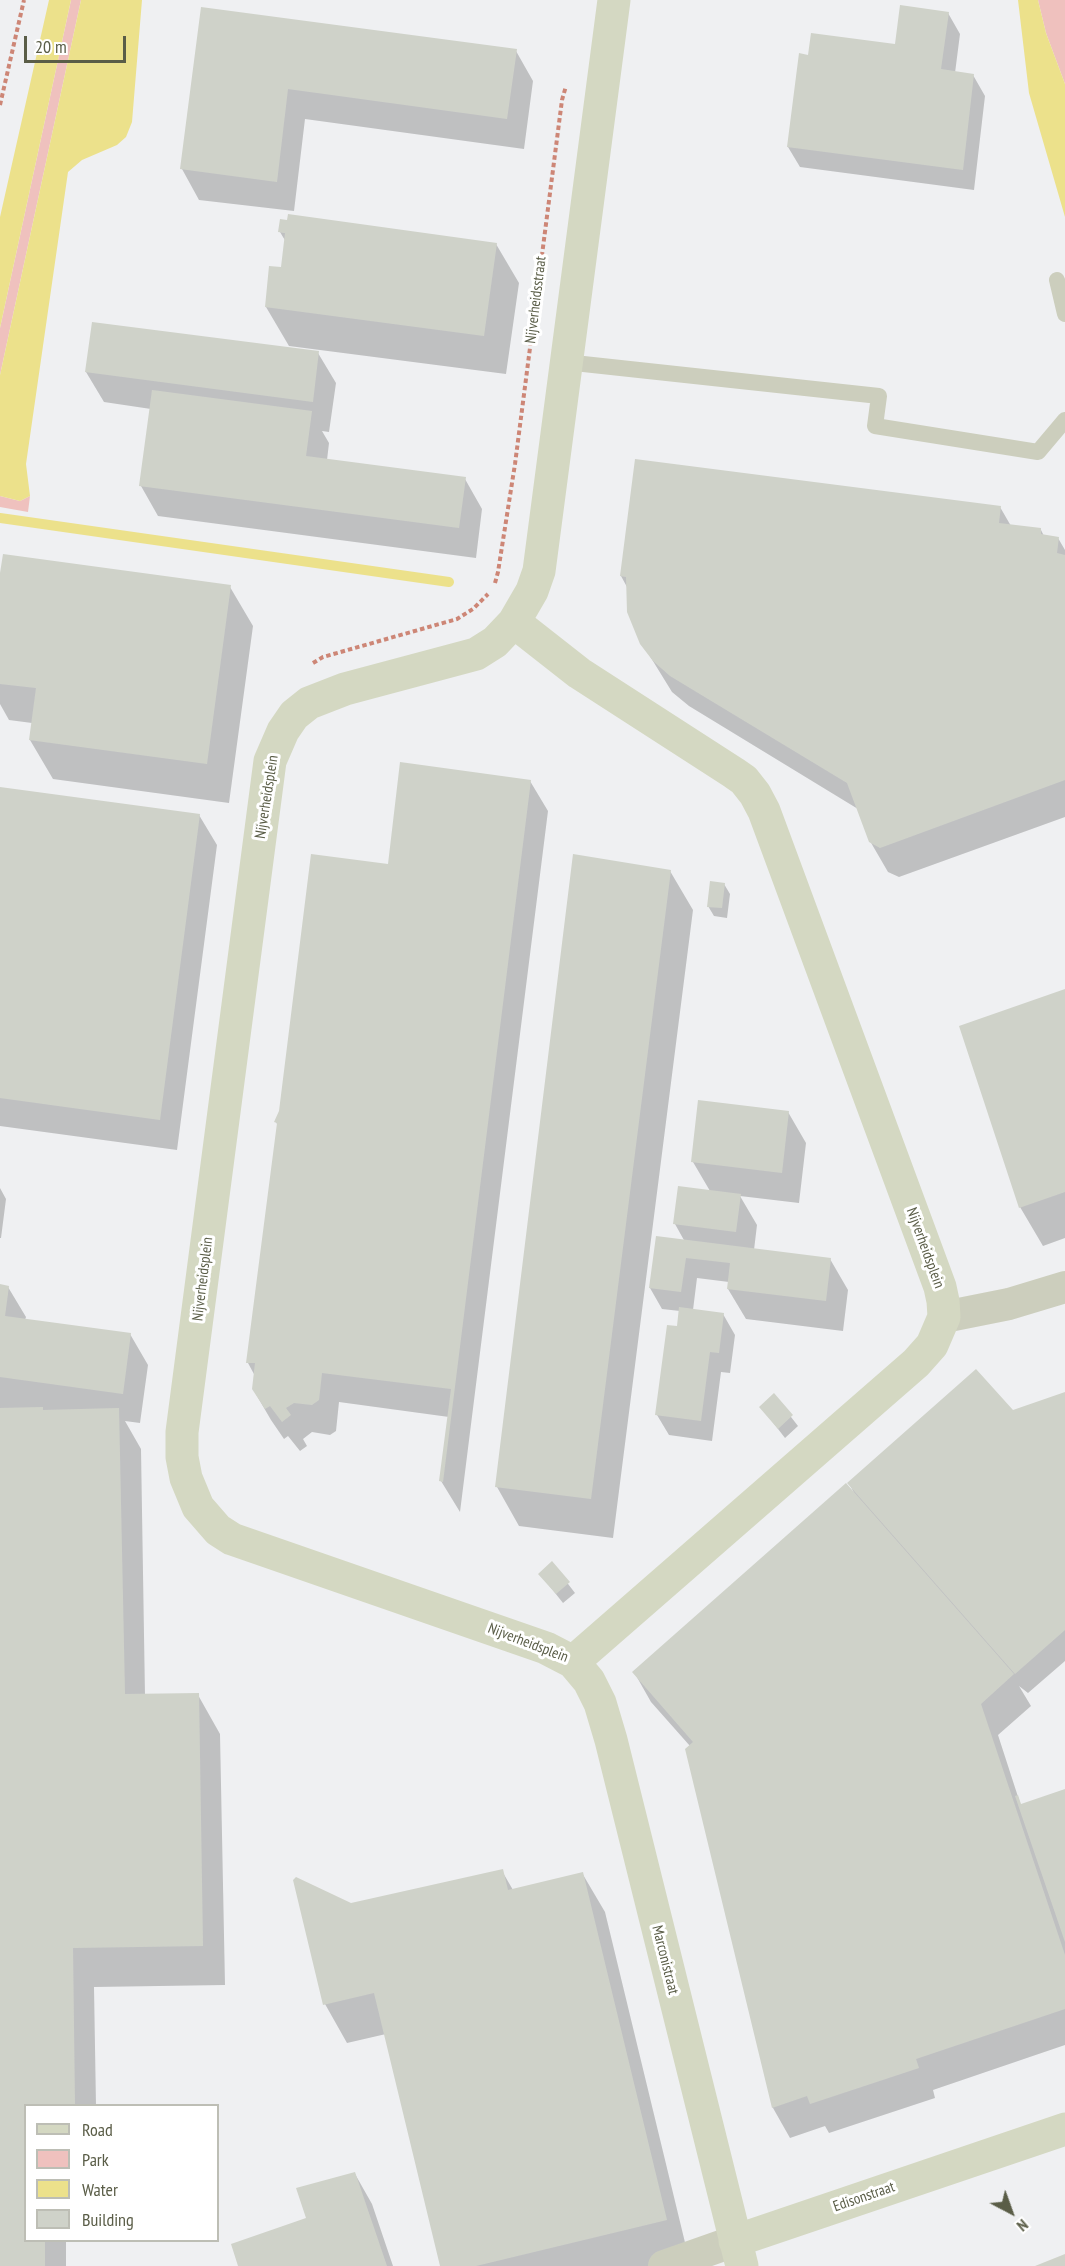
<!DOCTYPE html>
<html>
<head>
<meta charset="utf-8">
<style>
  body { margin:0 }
  #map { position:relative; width:1065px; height:2266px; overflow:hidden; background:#eff0f2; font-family:"PT Sans Narrow",sans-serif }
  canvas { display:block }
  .legend { position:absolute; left:24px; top:2104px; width:195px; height:138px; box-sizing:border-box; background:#fff; border:2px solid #bdbeb5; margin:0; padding:8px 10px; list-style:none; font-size:18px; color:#5a5d47 }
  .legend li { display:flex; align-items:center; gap:12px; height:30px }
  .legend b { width:30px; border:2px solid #bdbeb5 }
  .north { position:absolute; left:981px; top:2182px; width:60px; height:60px; -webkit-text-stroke:4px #fff; paint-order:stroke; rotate:139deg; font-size:16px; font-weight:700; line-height:24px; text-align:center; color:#5a5d47 }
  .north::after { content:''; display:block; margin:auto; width:21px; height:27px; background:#5a5d47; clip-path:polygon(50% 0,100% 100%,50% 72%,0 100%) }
  .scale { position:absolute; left:24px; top:36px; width:102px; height:27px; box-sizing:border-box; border:3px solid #5a5d47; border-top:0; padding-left:8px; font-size:18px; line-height:21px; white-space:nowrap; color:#5a5d47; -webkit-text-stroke:4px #fff; paint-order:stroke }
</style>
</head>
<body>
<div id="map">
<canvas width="1065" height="2266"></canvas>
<ul class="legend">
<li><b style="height:8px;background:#d4d8c2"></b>Road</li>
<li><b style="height:16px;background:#efc1be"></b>Park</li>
<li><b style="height:16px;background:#ece18b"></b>Water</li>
<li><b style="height:16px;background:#cfd2c9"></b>Building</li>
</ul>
<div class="north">N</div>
<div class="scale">20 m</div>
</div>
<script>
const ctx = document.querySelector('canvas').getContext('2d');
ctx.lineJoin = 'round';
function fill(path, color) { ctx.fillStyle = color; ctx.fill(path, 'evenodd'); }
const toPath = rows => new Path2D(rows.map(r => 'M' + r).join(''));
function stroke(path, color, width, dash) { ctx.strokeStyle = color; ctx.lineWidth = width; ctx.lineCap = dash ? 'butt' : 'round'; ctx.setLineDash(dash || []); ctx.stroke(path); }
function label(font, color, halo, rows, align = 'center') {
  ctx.font = font + ' "PT Sans Narrow",sans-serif'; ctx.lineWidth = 6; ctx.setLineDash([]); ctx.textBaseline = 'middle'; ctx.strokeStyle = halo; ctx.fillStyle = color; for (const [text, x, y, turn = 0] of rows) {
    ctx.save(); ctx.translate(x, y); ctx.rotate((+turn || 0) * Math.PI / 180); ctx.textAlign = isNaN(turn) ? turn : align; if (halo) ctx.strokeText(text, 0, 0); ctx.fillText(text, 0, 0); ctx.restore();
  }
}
fill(toPath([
  [71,0,81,0,0,375,0,328],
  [1038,0,1065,0,1065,84,1046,33],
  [0,496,20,501,30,496,28,512,0,507]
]), '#efc1be');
fill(toPath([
  [49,0,71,0,0,328,0,217],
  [81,0,142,0,132,122,126,137,117,145,82,160,68,172,26,464,30,496,20,501,0,496,0,375],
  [1018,0,1038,0,1046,33,1065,84,1065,217,1029,93]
]), '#ece18b');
fill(toPath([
  [202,8,516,51,533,81,524,149,305,119,294,211,199,200,182,169],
  [948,13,960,34,955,73,973,75,985,96,974,190,800,167,788,147,897,46],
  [280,232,496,244,519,283,506,374,289,346,266,307,282,269,286,242],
  [318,353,336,383,329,432,322,431,329,443,327,460,465,479,482,509,476,558,158,516,141,486,151,409,104,402,86,372],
  [1000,507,1011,526,1041,530,1044,536,1058,538,1065,550,1065,817,899,877,888,872,870,841,858,809,689,706,672,692,640,640,627,587,621,576],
  [0,584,230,587,253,626,229,803,53,779,30,740,32,723,9,720,0,704],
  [530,781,548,811,460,1512,441,1481,449,1417,339,1402,336,1431,330,1435,312,1432,303,1439,307,1446,300,1451,288,1436,284,1439,271,1420,253,1389,255,1376,248,1363,278,1126,276,1122,389,866],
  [0,789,199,815,217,845,177,1150,0,1126],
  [670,871,693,910,613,1538,519,1526,497,1487],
  [724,884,730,894,727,918,714,916,708,906],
  [1065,990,1065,1238,1043,1246,1020,1207],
  [788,1112,806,1143,799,1203,740,1196,757,1225,754,1250,830,1259,848,1290,843,1331,746,1319,728,1289,729,1282,697,1278,693,1310,723,1314,735,1335,730,1373,721,1372,712,1441,669,1435,657,1415,678,1328,680,1311,662,1309,650,1288,685,1242,675,1224,710,1191,693,1162],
  [0,1188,6,1199,1,1238,0,1238],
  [0,1286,8,1287,26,1317,25,1320,130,1334,148,1365,140,1423,125,1421,141,1449,145,1696,198,1695,220,1734,225,1985,94,1987,96,2106,26,2106,26,2240,66,2240,66,2266,0,2266],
  [1065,1394,1065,1661,1028,1693,1019,1686,1031,1706,998,1735,1021,1806,1065,1791,1065,2045,933,2090,935,2098,829,2133,825,2126,790,2138,773,2108,688,1753,690,1746,651,1702,634,1672,854,1493,849,1483,1012,1412],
  [774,1395,798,1426,785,1438,761,1407],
  [552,1563,575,1593,563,1603,540,1574],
  [502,1871,513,1890,582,1873,605,1912,689,2259,660,2266,442,2266,386,2034,347,2043,325,2004,351,1905],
  [355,2174,372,2204,393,2266,240,2266,308,2219]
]), '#0003');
stroke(toPath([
  [0,518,449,582]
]), '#ece18b', 10);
fill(toPath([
  [900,5,949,12,941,69,974,74,963,170,787,147,799,53,808,55,811,33,895,44],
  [201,7,517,49,507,119,288,89,277,182,180,169],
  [288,214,497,243,484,336,265,307,269,266,281,267,285,233,278,232,280,219,287,220],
  [92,322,319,351,313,402,85,372],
  [152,390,312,411,306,456,466,477,459,528,139,486],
  [635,459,1001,506,999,523,1041,528,1041,534,1059,537,1057,553,1065,555,1065,780,880,848,869,842,847,783,670,676,653,661,640,644,627,612,626,577,620,576],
  [3,554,231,585,207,764,29,740,36,688,0,684,0,573],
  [400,762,531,780,443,1482,439,1481,451,1389,322,1373,319,1400,312,1405,294,1403,286,1408,291,1415,282,1422,270,1406,265,1409,252,1389,255,1363,246,1363,277,1123,274,1122,279,1111,311,854,388,864],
  [0,787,200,814,160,1120,0,1098],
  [573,854,671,870,591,1499,495,1487],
  [710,881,725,883,722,908,707,907],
  [1065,989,1065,1192,1019,1208,959,1026],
  [698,1100,789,1111,782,1173,691,1162],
  [678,1186,741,1194,736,1232,673,1224],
  [656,1236,831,1258,826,1301,727,1289,730,1263,686,1258,681,1292,649,1288],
  [0,1284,9,1286,5,1316,131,1333,123,1394,0,1377],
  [679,1307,724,1313,719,1353,710,1352,701,1421,655,1415,667,1325,677,1326],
  [976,1369,1013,1410,1065,1392,1065,1630,1015,1674,847,1483],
  [774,1393,793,1415,778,1429,759,1407],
  [43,1407,43,1410,119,1408,125,1694,199,1693,203,1946,73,1948,75,2106,26,2106,26,2240,45,2240,45,2266,0,2266,0,1408],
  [846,1483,1014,1674,981,1704,1065,1955,1065,2009,916,2059,919,2068,810,2104,807,2096,772,2108,686,1753,685,1749,693,1742,632,1672],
  [552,1561,570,1582,556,1594,538,1574],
  [1065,1789,1065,1942,1015,1796,1018,1795,1021,1804],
  [503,1869,508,1890,583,1872,667,2220,476,2266,440,2266,374,1993,323,2005,293,1880,296,1877,351,1903],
  [355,2172,387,2266,238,2266,231,2244,306,2218,296,2188],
  [1065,2254,1065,2266,1035,2266]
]), '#cfd2c9');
stroke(toPath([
  [0,105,24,0],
  [495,583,498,572,515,464,562,100,566,86],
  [313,663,323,657,457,619,473,609,488,594]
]), '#cd8676', 4, [4.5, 3]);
stroke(toPath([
  [1057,280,1065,314],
  [565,362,879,396,875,426,1038,452,1065,420]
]), '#cccebd', 16);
stroke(toPath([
  [944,1317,1009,1304,1065,1287],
  [664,2266,735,2241]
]), '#cccebd', 32);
stroke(toPath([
  [614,0,539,571,532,591,514,622,495,642,476,654,345,689,309,703,294,715,283,731,270,761,182,1432,182,1457,186,1478,198,1507,218,1530,232,1539,546,1648,573,1662,589,1681,600,1703,611,1740,742,2266],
  [514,622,579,673,734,773,744,780,755,794,764,811,940,1287,943,1301,944,1317,932,1345,916,1363,573,1662],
  [735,2241,1065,2129]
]), '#d4d8c2', 33);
label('15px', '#5a5d47', '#fff', [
  ["Nijverheidsstraat",536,300,-83],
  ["Nijverheidsplein",267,797,-81],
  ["Nijverheidsplein",925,1248,70],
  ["Nijverheidsplein",203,1279,-83],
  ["Nijverheidsplein",528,1643,21],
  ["Marconistraat",665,1960,76],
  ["Edisonstraat",864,2197,-19]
]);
</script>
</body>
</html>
